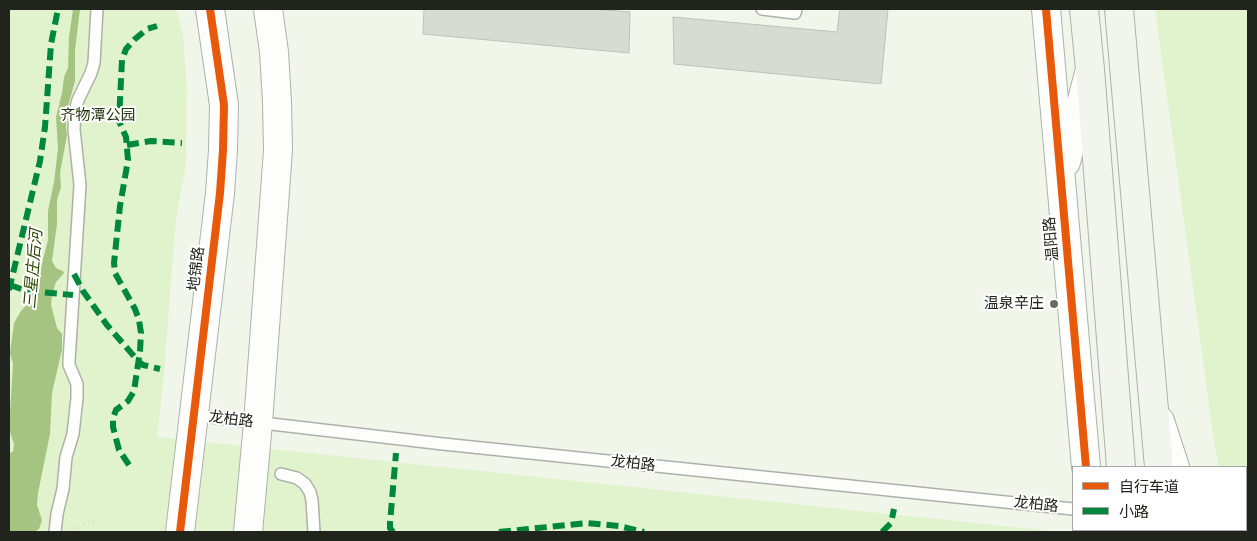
<!DOCTYPE html>
<html>
<head>
<meta charset="utf-8">
<style>
  body { margin:0 }
  #map { position:relative; width:1257px; height:541px; overflow:hidden; background:#f1f6eb; font-family:"DejaVu Sans","Noto Sans SC",sans-serif }
  canvas { display:block }
  .frame { position:absolute; inset:0; border:10px solid #20241d; pointer-events:none }
  .legend { position:absolute; left:1072px; top:466px; width:175px; height:65px; box-sizing:border-box; background:#fff; border:1px solid #a6a7a5; margin:0; padding:6px 9px; list-style:none; font-size:15px; color:#20241d }
  .legend li { display:flex; align-items:center; gap:10px; height:25px }
  .legend b { width:25px; border:1px solid #a6a7a5 }
</style>
</head>
<body>
<div id="map">
<canvas width="1257" height="541"></canvas>
<div class="frame"></div>
<ul class="legend">
<li><b style="height:6px;background:#e8590c"></b>自行车道</li>
<li><b style="height:6px;background:#00873e"></b>小路</li>
</ul>
</div>
<script>
const ctx = document.querySelector('canvas').getContext('2d');
ctx.lineJoin = 'round';
function fill(path, color) { ctx.fillStyle = color; ctx.fill(path, 'evenodd'); }
const toPath = rows => new Path2D(rows.map(r => 'M' + r).join(''));
function stroke(path, color, width, dash) { ctx.strokeStyle = color; ctx.lineWidth = width; ctx.lineCap = dash ? 'butt' : 'round'; ctx.setLineDash(dash || []); ctx.stroke(path); }
function label(font, color, halo, rows, align = 'center') {
  ctx.font = font + ' "DejaVu Sans","Noto Sans SC",sans-serif'; ctx.lineWidth = 4; ctx.setLineDash([]); ctx.textBaseline = 'middle'; ctx.strokeStyle = halo; ctx.fillStyle = color; for (const [text, x, y, turn = 0] of rows) {
    ctx.save(); ctx.translate(x, y); ctx.rotate((+turn || 0) * Math.PI / 180); ctx.textAlign = isNaN(turn) ? turn : align; if (halo) ctx.strokeText(text, 0, 0); ctx.fillText(text, 0, 0); ctx.restore();
  }
}
fill(toPath([
  [9,9,176,9,183,34,187,86,186,164,176,219,163,386,157,437,1052,531,1052,532,9,532],
  [1155,9,1248,9,1248,532,1232,532,1231,530,1246,530,1246,467,1219,467,1214,442]
]), '#e1f3cd');
fill(toPath([
  [73,9,80,9,75,50,75,81,66,114,66,128,67,135,60,173,61,187,57,200,57,224,52,261,56,268,63,271,64,273,56,282,52,295,51,305,57,328,62,334,62,350,52,393,50,434,38,493,37,505,42,520,39,529,34,532,9,532,9,453,13,452,14,444,9,429,13,364,10,353,14,323,21,311,31,300,34,274,39,271,41,267,48,240,48,211,54,182,58,148,56,117,62,93,64,77,68,68,69,37]
]), '#a6c481');
const building = toPath([
  [424,9,593,9,630,12,629,53,423,34,424,9],
  [840,9,888,9,881,84,674,64,673,17,837,32,840,9]
]);
fill(building, '#d7dcd2');
stroke(building, '#bdc1b8', 1);
const service = toPath([
  [762,9,795,13,796,9],
  [194,415,443,444,1073,509],
  [281,474,297,478,305,484,310,492,312,500,314,532],
  [55,532,57,514,63,489,66,457,73,434,77,398,77,384,69,365,69,361,80,185,74,129,75,111,78,100,91,73,94,63,97,9]
]);
const tertiary = toPath([
  [1046,9,1086,467],
  [1066,162,1089,73],
  [1160,421,1175,467],
  [1091,530,1091,532],
  [1196,530,1196,532],
  [180,532,220,193,223,150,224,105,210,9],
  [248,532,258,423,278,150,277,102,274,52,268,9]
]);
const secondary = toPath([
  [1084,9,1090,69,1121,467],
  [1119,9,1159,467],
  [1126,530,1126,532],
  [1164,530,1164,532]
]);
stroke(service, '#adb1aa', 14);
stroke(tertiary, '#adb1aa', 30);
stroke(secondary, '#adb1aa', 30);
stroke(toPath([
  [9,285,10,285],
  [70,531,82,525,97,521]
]), '#d8d9d6', 3, [1, 4]);
stroke(service, '#fdfefc', 11);
stroke(tertiary, '#fdfefc', 28);
stroke(secondary, '#f2f4ee', 28);
stroke(toPath([
  [127,145,151,141,182,143],
  [74,274,83,291,107,325,139,362,143,365,160,369],
  [10,285,27,291,73,295],
  [9,290,40,161,45,127,51,44,58,9],
  [129,465,119,450,113,427,113,418,116,410,128,401,134,391,140,351,141,333,139,320,135,309,115,273,114,263,120,206,128,160,126,137,119,121,122,60,126,49,135,39,147,29,157,26],
  [393,532,390,528,390,523,396,453],
  [499,532,587,523,619,526,644,532],
  [882,532,891,523,894,509]
]), '#00873e', 6, [12, 6]);
stroke(toPath([
  [1046,9,1086,467],
  [180,532,220,193,223,150,224,105,210,9]
]), '#e8590c', 8);
for (const [x, y, r, color] of [
  [1054,304,5,"#696e65"]
]) { const dot = new Path2D(); dot.arc(x, y, r, 0, 2 * Math.PI); ctx.fillStyle = color; ctx.fill(dot); stroke(dot, '#fff', 2); }
label('15px', '#24340e', '#fff', [
  ["齐物潭公园",98,116]
]);
label('15px', '#20241d', '#fff', [
  ["温阳路",1052,239,-95],
  ["地锦路",197,269,-83],
  ["龙柏路",231,420,7],
  ["龙柏路",633,464,6],
  ["龙柏路",1036,505,6]
]);
label('15px', '#20241d', '#fff', [
  ["温泉辛庄",1044,304]
], 'right');
label('italic 16px', '#2e4802', '#fff', [
  ["三星庄后河",34,269,-85]
]);
</script>
</body>
</html>
